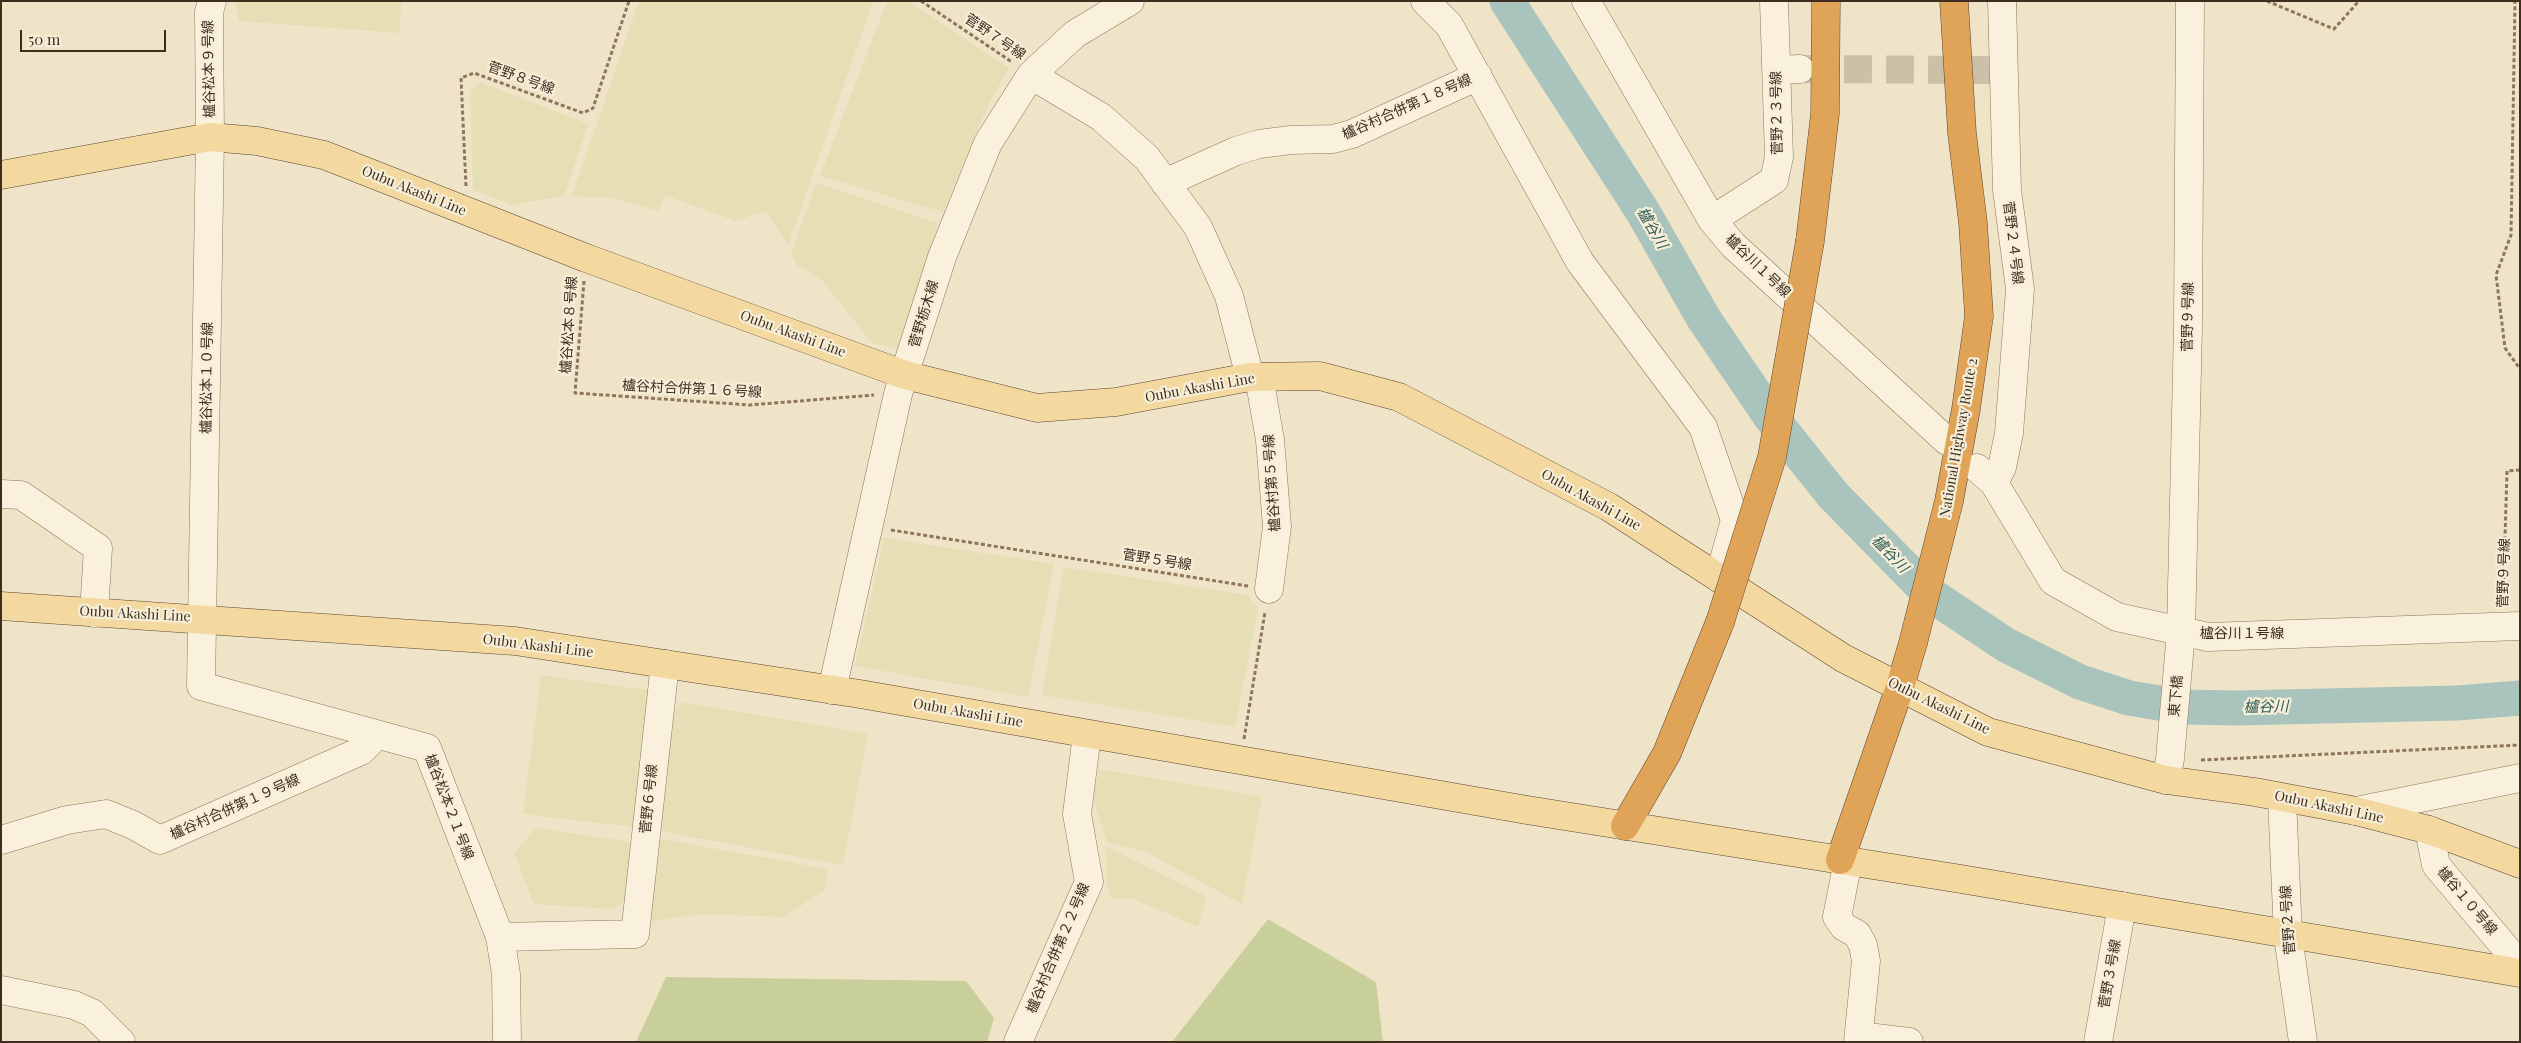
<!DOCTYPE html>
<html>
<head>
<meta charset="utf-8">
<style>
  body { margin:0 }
  #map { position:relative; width:2521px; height:1043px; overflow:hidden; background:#f0e4c8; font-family:"Playfair Display",serif }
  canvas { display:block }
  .frame { position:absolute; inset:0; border:2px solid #3d2e20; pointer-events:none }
  .scale { position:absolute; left:20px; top:30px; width:146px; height:22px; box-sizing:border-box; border:2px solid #3d2e20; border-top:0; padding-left:6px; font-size:15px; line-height:18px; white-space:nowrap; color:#3d2e20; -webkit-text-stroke:4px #f7eed8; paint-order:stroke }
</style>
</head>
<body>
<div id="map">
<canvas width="2521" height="1043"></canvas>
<div class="frame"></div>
<div class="scale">50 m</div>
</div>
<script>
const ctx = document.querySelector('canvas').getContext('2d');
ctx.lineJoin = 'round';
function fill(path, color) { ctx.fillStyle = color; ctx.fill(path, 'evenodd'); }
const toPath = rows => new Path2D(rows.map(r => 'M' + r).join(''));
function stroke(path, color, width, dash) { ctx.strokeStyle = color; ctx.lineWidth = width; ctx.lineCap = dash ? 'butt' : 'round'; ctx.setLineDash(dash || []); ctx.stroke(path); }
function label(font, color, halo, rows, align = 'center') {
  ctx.font = font + ' "Playfair Display","Noto Sans JP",serif'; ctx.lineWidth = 4.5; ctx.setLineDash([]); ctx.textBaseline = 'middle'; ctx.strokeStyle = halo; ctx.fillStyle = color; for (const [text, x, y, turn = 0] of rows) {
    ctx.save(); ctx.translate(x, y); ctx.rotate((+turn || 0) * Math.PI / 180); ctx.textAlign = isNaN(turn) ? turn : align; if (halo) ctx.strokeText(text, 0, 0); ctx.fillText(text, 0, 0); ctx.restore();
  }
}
fill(toPath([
  [235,1,402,1,399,33,239,21],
  [639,1,873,1,788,246,766,211,735,221,665,195,659,211,612,198,572,196],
  [887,1,908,1,1009,68,989,103,943,212,820,176],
  [480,82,588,124,564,196,512,205,473,190,470,91],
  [816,183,938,223,899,349,872,343,821,279,797,265,791,254],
  [884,538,1054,564,1028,697,855,666],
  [1064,567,1247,595,1258,608,1235,727,1042,695],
  [541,675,653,691,633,827,523,814],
  [683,702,868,734,843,865,660,831,667,720],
  [1099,769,1262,797,1242,904,1146,852,1107,842,1092,796],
  [536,828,638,843,632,899,611,909,534,904,514,853],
  [656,838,828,869,825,890,784,917,701,914,649,922],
  [1106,846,1207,897,1198,927,1131,898,1111,899,1106,883]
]), '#e6deb5');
fill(toPath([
  [1268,919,1376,982,1383,1042,1172,1042],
  [666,977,966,981,994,1018,987,1042,636,1042]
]), '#c9cf9b');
stroke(toPath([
  [1507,1,1643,212,1704,319,1770,416,1833,495,1931,595,2006,645,2080,682,2129,698,2183,707,2236,708,2457,703,2520,698]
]), '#a9c4bc', 35);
stroke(toPath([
  [1802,69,1991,70]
]), '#ccc0a6', 28, [28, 14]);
const minor = toPath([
  [212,1,209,12,210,137,201,686,427,748,500,937,506,974,507,1042],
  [1425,1,1449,25,1580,262,1703,427,1735,520,1719,578],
  [1586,1,1712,220,1733,245,1947,441],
  [1777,70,1800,69],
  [1031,75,1101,117,1147,158,1198,227,1229,296,1250,377],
  [1165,183,1236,151,1259,144,1291,140,1333,139,1352,134,1478,76],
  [1712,220,1774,180,1779,157,1774,1],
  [1259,377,1270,440,1277,526,1269,589],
  [1977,468,1994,483,2053,581,2117,617,2208,637,2520,626],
  [1994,483,2002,467,2009,433,2020,289,2007,190,2002,1],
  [1,494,21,495,98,548,94,613],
  [832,690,898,394,942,257,988,143,1031,75,1075,34,1130,1],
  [2166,780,2170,759,2181,632,2188,326,2190,1],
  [2282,798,2288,936,2303,1042],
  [2356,811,2520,778],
  [2429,830,2436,865,2520,965],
  [1,840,67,820,106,814,133,825,160,840,361,751,372,740,372,733],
  [1848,861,1837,917,1844,927,1857,934,1863,945,1866,961,1858,1042],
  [500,937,635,934,665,664],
  [1,990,74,1005,92,1013,121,1042],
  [1859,1036,1909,1042],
  [1018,1042,1089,882,1077,814,1087,734],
  [2098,1042,2122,906]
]);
const major = toPath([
  [1,175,210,137,257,141,324,155,586,258,905,375,1037,408,1116,402,1250,377,1320,376,1399,397,1609,507,1843,658,1988,732,2166,780,2255,792,2356,811,2429,830,2520,864],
  [1,606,515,641,860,694,1527,810,1961,879,2520,973]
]);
const highway = toPath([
  [1810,241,1825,114,1826,1],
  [1625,826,1667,753,1720,622],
  [1840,860,1900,687,1913,643,1949,501,1966,409,1979,316,1973,223,1962,133,1954,1]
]);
stroke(minor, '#8d765c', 29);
stroke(major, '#5b4430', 29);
stroke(highway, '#5b4430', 29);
stroke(toPath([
  [921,1,1012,62],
  [2267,1,2334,29,2359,1],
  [2513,1,2515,2,2511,235,2496,275,2505,348,2520,369],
  [466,186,461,78,474,73,583,113,593,108,629,1],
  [584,281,575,393,750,405,874,395],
  [891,530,1248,586],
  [2503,605,2507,471,2520,470],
  [1244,739,1265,612],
  [2201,760,2520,745]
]), '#8d765c', 3, [4, 2.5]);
stroke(minor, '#faf1dc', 28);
stroke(major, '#f3d9a0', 28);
stroke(highway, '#e0a458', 28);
const highwayBridge = toPath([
  [1720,622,1772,457,1810,241]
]);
stroke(highwayBridge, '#5b4430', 29, []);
stroke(highwayBridge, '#e0a458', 28);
label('14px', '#3d2e20', '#f7eed8', [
  ["菅野７号線",995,37,34],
  ["櫨谷松本９号線",209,69,-91],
  ["菅野８号線",521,78,20],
  ["櫨谷村合併第１８号線",1407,107,-24],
  ["菅野２３号線",1777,113,-91],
  ["Oubu Akashi Line",414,191,22],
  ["菅野２４号線",2013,243,83],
  ["櫨谷川１号線",1758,266,44],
  ["菅野栃木線",924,314,-73],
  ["菅野９号線",2188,317,-89],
  ["櫨谷松本８号線",569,325,-86],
  ["Oubu Akashi Line",793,334,20],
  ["櫨谷松本１０号線",207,378,-89],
  ["Oubu Akashi Line",1200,388,-10],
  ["櫨谷村合併第１６号線",692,389,3],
  ["National Highway Route 2",1959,438,-80],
  ["櫨谷村第５号線",1272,483,-94],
  ["Oubu Akashi Line",1591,500,29],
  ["菅野５号線",1157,560,9],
  ["菅野９号線",2504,573,-88],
  ["Oubu Akashi Line",135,614,3],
  ["櫨谷川１号線",2242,634],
  ["Oubu Akashi Line",538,646,7],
  ["東下橋",2176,696,-85],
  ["Oubu Akashi Line",1939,706,26],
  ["Oubu Akashi Line",968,713,10],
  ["菅野６号線",649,799,-84],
  ["櫨谷村合併第１９号線",235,807,-24],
  ["櫨谷松本２１号線",449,807,69],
  ["Oubu Akashi Line",2329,807,12],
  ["櫨谷１０号線",2467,901,50],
  ["菅野２号線",2288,920,-94],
  ["櫨谷村合併第２２号線",1058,948,-67],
  ["菅野３号線",2110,974,-80]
]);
label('italic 15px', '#2f5d5a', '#f7eed8', [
  ["櫨谷川",1652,228,60],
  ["櫨谷川",1890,554,46],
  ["櫨谷川",2266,707,-1]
]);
</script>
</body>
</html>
